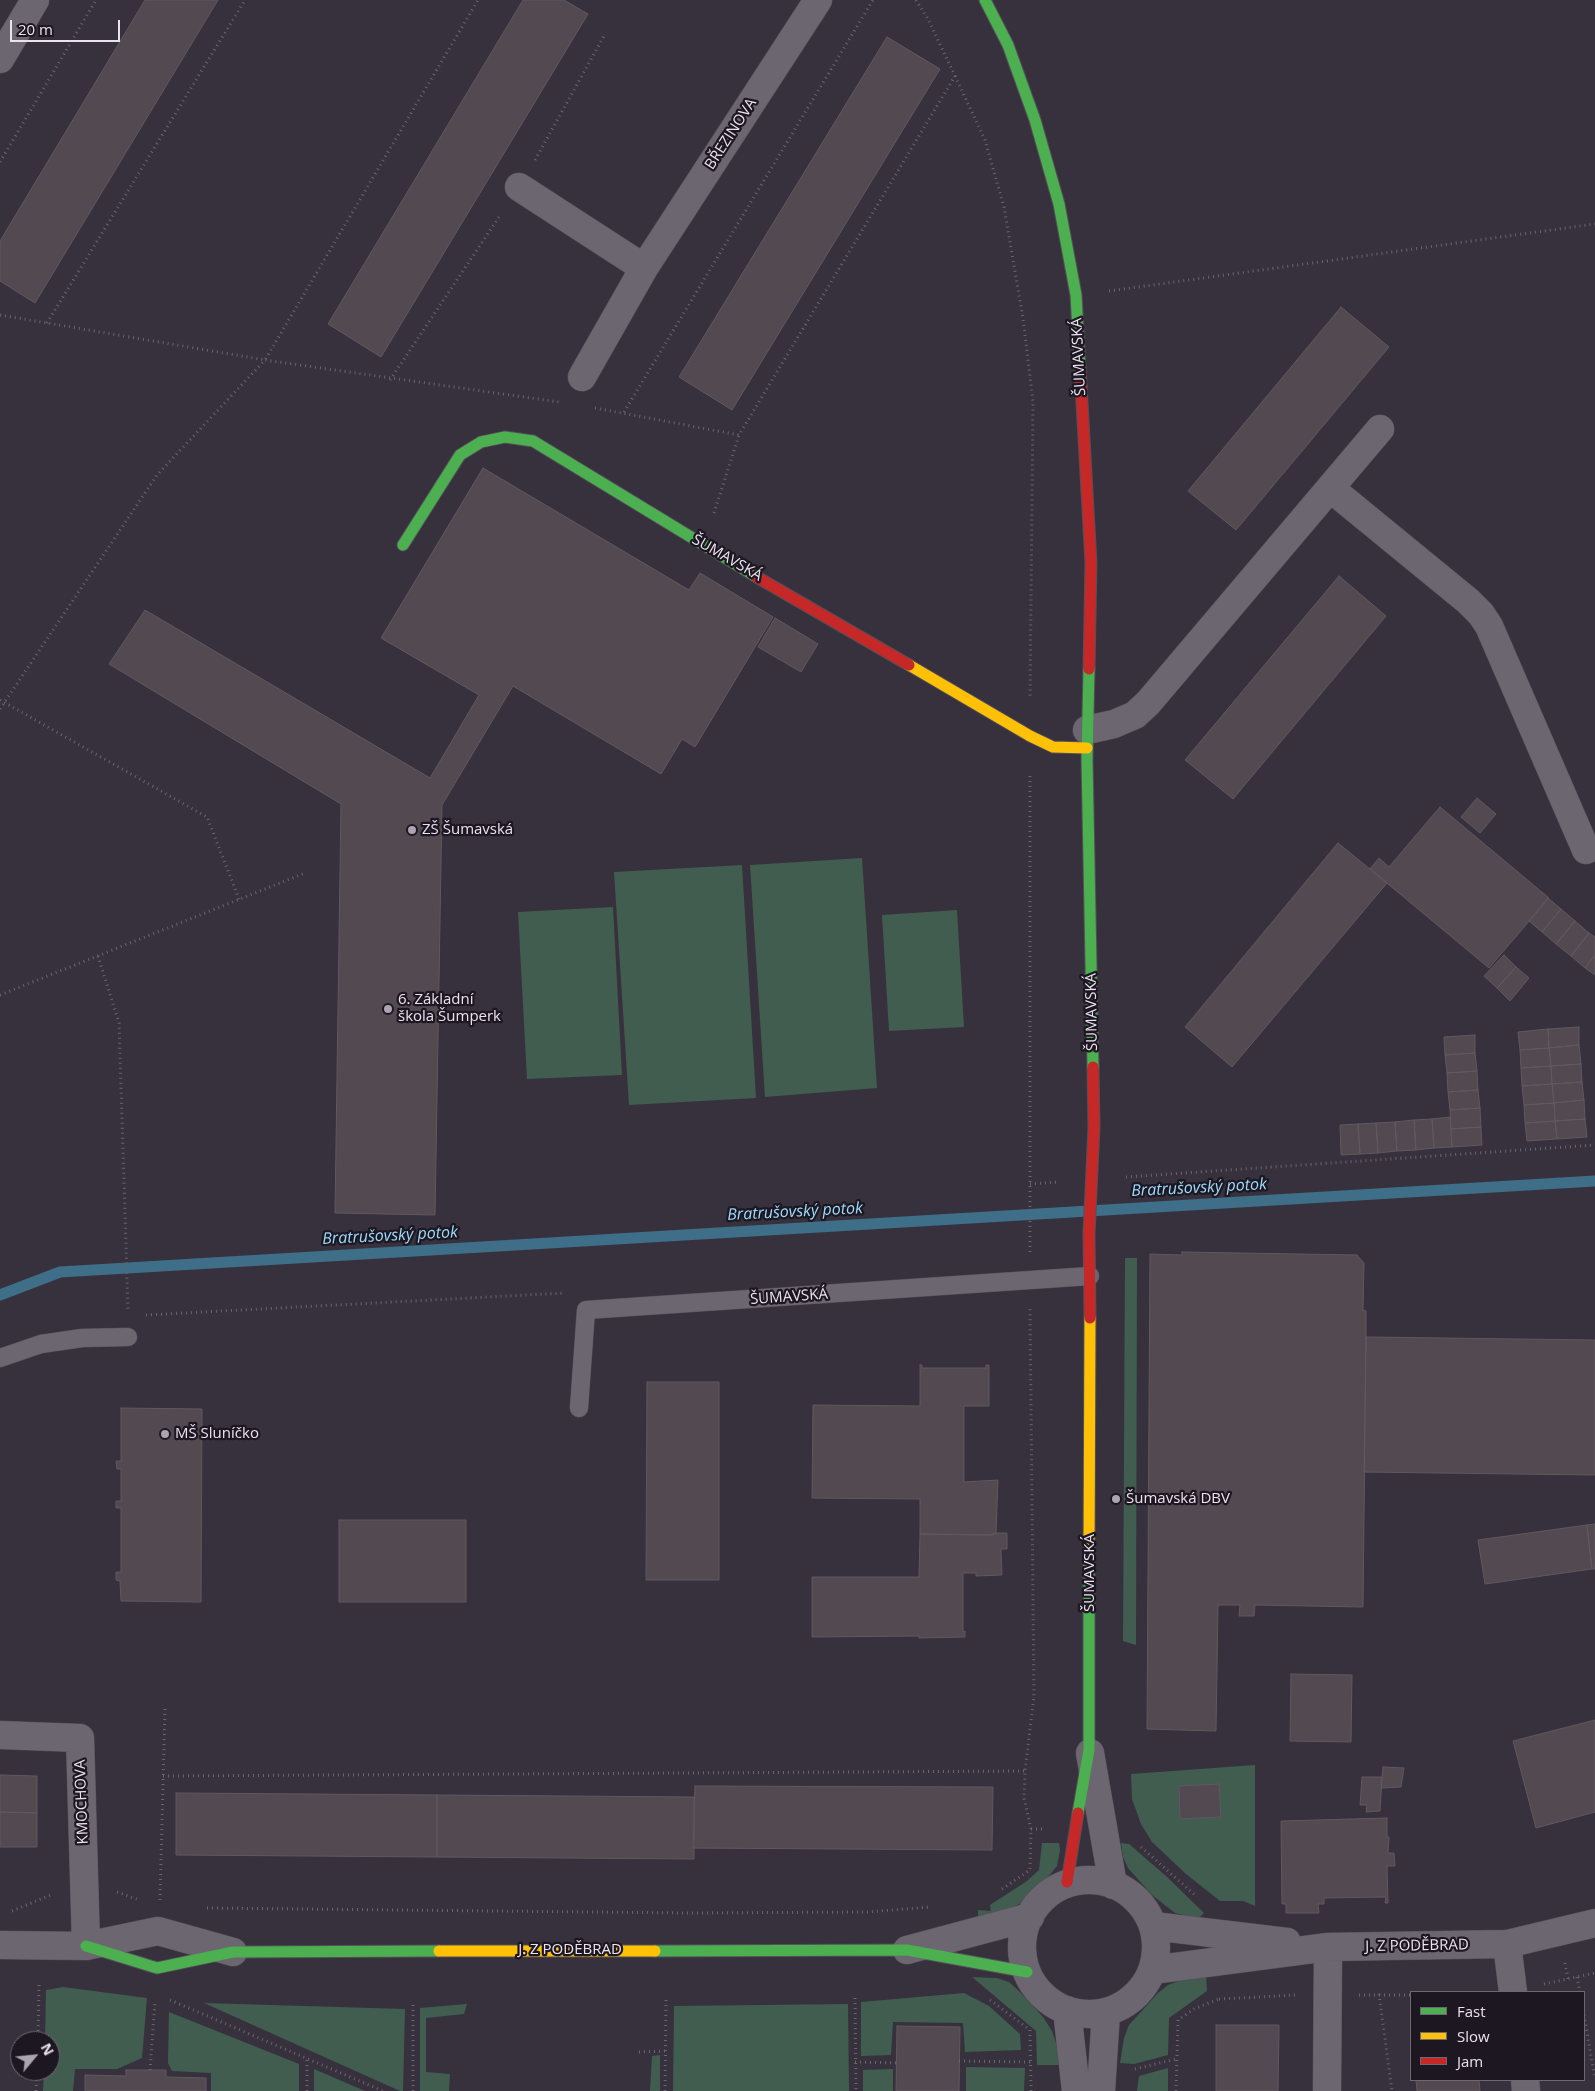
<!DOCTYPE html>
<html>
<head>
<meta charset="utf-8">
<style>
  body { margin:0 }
  #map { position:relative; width:1595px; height:2091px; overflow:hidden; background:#37313d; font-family:"Open Sans",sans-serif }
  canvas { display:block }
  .legend { position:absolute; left:1410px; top:1991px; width:175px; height:90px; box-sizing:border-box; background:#1d1721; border:1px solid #6f6874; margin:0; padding:6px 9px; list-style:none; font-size:15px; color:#eae2f1 }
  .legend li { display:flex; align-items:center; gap:10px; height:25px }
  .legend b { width:25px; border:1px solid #6f6874 }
  .north { position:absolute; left:10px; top:2031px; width:50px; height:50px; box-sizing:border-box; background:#1d1721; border:1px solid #6f6874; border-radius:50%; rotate:62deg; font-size:14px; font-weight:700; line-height:20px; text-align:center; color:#eae2f1 }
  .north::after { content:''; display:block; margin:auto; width:18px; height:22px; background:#aba4b2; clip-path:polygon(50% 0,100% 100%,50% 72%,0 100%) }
  .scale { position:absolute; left:10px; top:20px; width:110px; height:22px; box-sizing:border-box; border:2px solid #eae2f1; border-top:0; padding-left:6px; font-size:15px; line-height:18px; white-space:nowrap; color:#eae2f1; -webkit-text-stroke:4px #1d1721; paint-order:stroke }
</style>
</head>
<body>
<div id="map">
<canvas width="1595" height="2091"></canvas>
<ul class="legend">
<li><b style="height:6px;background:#4caf50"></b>Fast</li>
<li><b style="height:6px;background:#ffc107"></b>Slow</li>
<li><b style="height:6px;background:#c62828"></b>Jam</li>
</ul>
<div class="north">N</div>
<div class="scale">20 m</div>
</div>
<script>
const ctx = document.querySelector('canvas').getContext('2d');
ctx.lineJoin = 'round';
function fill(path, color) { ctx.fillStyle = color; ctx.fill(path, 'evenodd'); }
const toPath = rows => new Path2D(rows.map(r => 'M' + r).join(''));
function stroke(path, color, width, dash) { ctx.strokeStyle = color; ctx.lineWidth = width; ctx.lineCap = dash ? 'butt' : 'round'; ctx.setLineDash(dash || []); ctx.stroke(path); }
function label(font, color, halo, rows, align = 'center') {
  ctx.font = font + ' "Open Sans",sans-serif'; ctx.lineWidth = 4.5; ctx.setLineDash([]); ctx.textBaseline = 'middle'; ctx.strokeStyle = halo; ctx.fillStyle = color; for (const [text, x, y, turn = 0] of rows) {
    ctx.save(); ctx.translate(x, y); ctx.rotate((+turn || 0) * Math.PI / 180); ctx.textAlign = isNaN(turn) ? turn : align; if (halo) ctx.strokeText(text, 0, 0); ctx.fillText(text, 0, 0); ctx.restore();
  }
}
fill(toPath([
  [862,858,877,1088,765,1097,750,865],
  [742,865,756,1098,629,1105,614,872],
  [613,907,622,1075,527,1079,518,912],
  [957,910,964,1027,889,1031,882,915],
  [1125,1258,1137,1258,1136,1645,1123,1641],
  [1255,1765,1255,1906,1243,1901,1220,1901,1186,1874,1152,1842,1141,1824,1132,1799,1131,1774],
  [1042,1843,1059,1843,1060,1850,1057,1866,1048,1877,1019,1904,1005,1913,978,1919,978,1910,991,1911,990,1905,1027,1881,1039,1870],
  [1121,1843,1129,1844,1166,1876,1204,1913,1200,1917,1191,1917,1175,1913,1152,1895,1128,1868,1123,1857],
  [1206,1975,1207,1991,1169,2018,1168,2055,1134,2064,1120,2063,1124,2038,1129,2025,1158,1993,1168,1985,1192,1976],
  [972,1977,997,1978,1009,1982,1019,1991,1043,2017,1052,2031,1058,2049,1059,2065,1037,2065,1036,2031],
  [63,1987,147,1998,142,2058,117,2069,75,2069,73,2091,43,2091,44,2071,50,2071,50,2041,45,2041,46,1990],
  [964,1993,989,2006,1020,2034,1021,2050,965,2052,963,2023,893,2022,891,2055,861,2056,861,2002],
  [204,2003,405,2009,403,2091,400,2091],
  [467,2004,464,2014,426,2018,426,2072,450,2074,449,2091,420,2091,420,2008],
  [848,2004,849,2091,673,2091,674,2006],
  [169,2012,299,2064,299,2091,211,2091,211,2073,172,2071,168,2063],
  [660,2055,660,2091,650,2091,652,2056],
  [966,2067,1025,2068,1024,2091,966,2091],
  [1168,2068,1168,2091,1137,2091,1139,2076],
  [314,2069,365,2091,314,2091],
  [893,2069,893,2091,863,2091,863,2070]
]), '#405d50');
stroke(toPath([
  [0,1295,60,1272,1595,1181]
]), '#3e6e88', 11);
const building = toPath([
  [145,0,218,0,35,303,0,281,0,241,145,0],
  [523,0,564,0,588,14,381,357,328,324,523,0],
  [887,37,940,69,732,410,679,377,887,37],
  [1341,307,1389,347,1236,530,1188,491,1341,307],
  [483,468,689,590,700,573,773,617,695,747,682,739,661,774,513,686,442,805,435,1215,335,1213,341,804,109,664,145,610,430,778,479,695,381,638,483,468],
  [1339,576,1386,616,1233,799,1185,760,1339,576],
  [775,618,818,644,801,672,758,647,775,618],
  [1477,798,1496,814,1480,833,1461,817,1477,798],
  [1440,807,1549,898,1489,968,1370,869,1379,858,1389,867,1440,807],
  [1338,843,1387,883,1232,1067,1185,1027,1338,843],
  [1548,898,1561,909,1542,932,1529,921,1548,898],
  [1561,909,1575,921,1556,944,1542,932,1561,909],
  [1575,921,1589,933,1571,956,1556,944,1575,921],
  [1589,933,1595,937,1595,955,1585,968,1571,956,1589,933],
  [1504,955,1516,967,1497,988,1484,976,1504,955],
  [1595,955,1595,975,1585,968,1595,955],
  [1516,967,1529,978,1510,1001,1497,988,1516,967],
  [1579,1027,1579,1045,1549,1048,1548,1029,1579,1027],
  [1548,1029,1549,1048,1520,1050,1518,1032,1548,1029],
  [1475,1035,1475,1053,1445,1055,1444,1037,1475,1035],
  [1579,1045,1581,1064,1551,1066,1549,1048,1579,1045],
  [1549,1048,1551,1066,1521,1068,1520,1050,1549,1048],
  [1475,1053,1477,1071,1447,1073,1445,1055,1475,1053],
  [1581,1064,1582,1082,1552,1084,1551,1066,1581,1064],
  [1551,1066,1552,1084,1522,1086,1521,1068,1551,1066],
  [1477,1071,1478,1090,1448,1092,1447,1073,1477,1071],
  [1582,1082,1584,1100,1554,1103,1552,1084,1582,1082],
  [1552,1084,1554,1103,1524,1105,1522,1086,1552,1084],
  [1478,1090,1480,1108,1450,1110,1448,1092,1478,1090],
  [1584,1100,1585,1119,1555,1121,1554,1103,1584,1100],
  [1554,1103,1555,1121,1525,1123,1524,1105,1554,1103],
  [1480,1108,1481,1127,1451,1129,1450,1110,1480,1108],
  [1450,1117,1452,1147,1434,1148,1432,1119,1450,1117],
  [1432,1119,1434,1148,1416,1150,1414,1120,1432,1119],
  [1585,1119,1587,1137,1557,1139,1555,1121,1585,1119],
  [1414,1120,1416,1150,1397,1151,1395,1122,1414,1120],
  [1555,1121,1557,1139,1527,1141,1525,1123,1555,1121],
  [1395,1122,1397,1151,1378,1153,1376,1123,1395,1122],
  [1376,1123,1378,1153,1360,1154,1358,1124,1376,1123],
  [1358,1124,1360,1154,1341,1155,1340,1125,1358,1124],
  [1481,1127,1482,1145,1452,1147,1451,1129,1481,1127],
  [1182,1252,1357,1255,1364,1263,1363,1310,1366,1311,1366,1337,1363,1607,1255,1605,1254,1616,1239,1616,1240,1605,1218,1605,1216,1731,1147,1729,1150,1254,1182,1255,1182,1252],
  [1366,1337,1595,1340,1595,1475,1364,1472,1366,1337],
  [920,1365,922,1365,922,1368,986,1368,986,1365,989,1365,989,1406,964,1406,964,1482,998,1480,996,1533,992,1535,920,1534,920,1499,812,1498,813,1405,920,1406,920,1365],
  [647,1382,719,1382,719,1580,646,1580,647,1382],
  [121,1408,202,1409,201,1602,121,1601,120,1581,116,1580,116,1572,121,1572,121,1508,116,1508,116,1501,121,1501,121,1469,117,1469,116,1461,121,1461,121,1408],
  [339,1520,466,1520,466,1602,339,1602,339,1520],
  [1595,1524,1595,1569,1592,1569,1587,1525,1595,1524],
  [1587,1525,1592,1569,1485,1584,1478,1540,1587,1525],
  [996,1533,1007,1533,1007,1549,1001,1549,1002,1575,976,1576,976,1573,963,1573,963,1632,965,1631,965,1637,919,1638,919,1636,812,1637,812,1577,919,1577,920,1534,992,1535,996,1533],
  [1291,1674,1352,1675,1351,1742,1290,1741,1291,1674],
  [1595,1720,1595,1812,1536,1828,1513,1741,1595,1720],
  [1383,1767,1404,1768,1401,1787,1381,1788,1383,1767],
  [0,1775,37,1776,37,1813,0,1812,0,1775],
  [1362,1777,1382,1777,1380,1811,1366,1812,1367,1805,1360,1805,1362,1777],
  [1219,1784,1221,1817,1180,1819,1179,1786,1219,1784],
  [695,1786,993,1787,992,1850,693,1848,695,1786],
  [176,1793,437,1795,437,1857,176,1855,176,1793],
  [437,1795,694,1797,694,1859,437,1857,437,1795],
  [0,1812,37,1813,37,1847,0,1847,0,1812],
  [1387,1818,1387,1837,1389,1837,1388,1853,1394,1853,1395,1866,1387,1866,1388,1903,1385,1903,1386,1897,1324,1898,1324,1904,1318,1904,1319,1913,1286,1913,1286,1904,1282,1904,1281,1821,1387,1818],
  [1216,2025,1279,2025,1278,2091,1216,2091,1216,2025],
  [897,2026,960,2027,959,2091,896,2091,897,2026],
  [126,2070,166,2070,166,2077,206,2078,206,2091,85,2091,85,2075,126,2076,126,2070],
  [1416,2080,1479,2080,1480,2091,1417,2091,1416,2080]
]);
fill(building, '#524951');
stroke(building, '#615860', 1);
const lane = toPath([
  [0,1358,41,1344,82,1338,128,1337],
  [579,1408,586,1310,1090,1276]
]);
const street = toPath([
  [0,59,35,0],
  [519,187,644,268],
  [582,377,644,268,818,0],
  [1330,488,1468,601,1481,614,1489,626,1586,850],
  [1087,730,1114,724,1135,715,1148,703,1380,429],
  [0,1735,80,1738,86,1946],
  [1090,1753,1113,1885],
  '1022 1947a67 67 0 1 1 134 0a67 67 0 1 1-134 0Z',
  [1153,1926,1287,1942],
  [1507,1944,1513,1992],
  [0,1945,86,1946,158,1931,233,1952],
  [907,1950,1030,1917],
  [1152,1970,1328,1947,1507,1944,1595,1923],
  [1067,2010,1076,2091],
  [1525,2080,1526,2091],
  [1101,2091,1106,2012],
  [1327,2091,1328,1947]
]);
const fast = toPath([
  [985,0,1008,45,1035,120,1059,204,1076,295,1080,367],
  [403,545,460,455,481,442,505,437,533,441,755,576],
  [1089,669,1087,759,1093,1067],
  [1078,1813,1089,1750,1089,1554],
  [86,1946,157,1968,233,1952,439,1951],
  [655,1951,907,1950,1027,1972]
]);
const slow = toPath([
  [909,665,1030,736,1053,747,1087,748],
  [1089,1554,1090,1318],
  [439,1951,655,1951]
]);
const jam = toPath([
  [1080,367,1091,563,1089,669],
  [755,576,909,665],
  [1090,1318,1089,1234,1094,1127,1093,1067],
  [1067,1882,1078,1813]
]);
stroke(lane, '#544f59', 19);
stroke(street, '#544f59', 29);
stroke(fast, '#544f59', 13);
stroke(slow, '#544f59', 13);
stroke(jam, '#544f59', 13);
stroke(toPath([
  [955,76,985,140,1004,207,1023,318,1033,402,1030,697],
  [535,160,604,36],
  [0,162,96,0],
  [1109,291,1595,224],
  [0,315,265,360,478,0],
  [47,323,245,0],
  [390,380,501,214],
  [595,408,739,435,955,76,928,19,916,0],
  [624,412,873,0],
  [714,513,739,435],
  [0,700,207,817,239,899],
  [0,709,157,475,265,360,559,402],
  [98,956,119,1023,128,1309],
  [0,995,305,873],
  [1126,1177,1595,1145],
  [1030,1184,1059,1182],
  [1030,1252,1030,774],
  [146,1315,564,1293],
  [163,1776,1025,1771],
  [1031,1829,1043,1829],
  [1141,1847,1196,1896],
  [1002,1889,1030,1870,1031,1829,1024,1798,1025,1771,1034,1696,1030,1309],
  [117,1892,139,1900],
  [160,1900,165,1707],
  [207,1908,687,1913,867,1912,930,1907],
  [12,1911,53,1894],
  [1565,1963,1568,1979],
  [1577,1977,1580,1992],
  [1544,1984,1595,1973],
  [1379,1994,1392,2091],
  [1359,1995,1411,1995],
  [855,1998,856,2091],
  [1219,1999,1296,1995],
  [170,2000,383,2091],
  [990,2000,1030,2030,1031,2091],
  [1584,2015,1595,2079],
  [38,2041,39,1983],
  [639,2052,665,2051],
  [959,2061,1031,2062],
  [855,2062,897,2063],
  [1135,2069,1176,2059],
  [150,2070,155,2001],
  [36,2091,37,2071],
  [307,2091,307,2058],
  [413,2091,413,2002],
  [665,2091,666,1997],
  [1176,2091,1178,2020,1194,2009,1219,1999,1219,1997]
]), '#6a656e', 3, [1, 4]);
stroke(lane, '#6b6670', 18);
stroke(street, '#6b6670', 28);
stroke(fast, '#4caf50', 11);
stroke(slow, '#ffc107', 11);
stroke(jam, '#c62828', 11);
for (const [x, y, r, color] of [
  [412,830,5,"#aba4b2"],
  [388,1009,5,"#aba4b2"],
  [165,1434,5,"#aba4b2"],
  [1116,1499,5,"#aba4b2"]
]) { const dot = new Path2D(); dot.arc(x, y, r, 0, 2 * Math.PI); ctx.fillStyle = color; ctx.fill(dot); stroke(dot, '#1d1721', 2); }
label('15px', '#eae2f1', '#1d1721', [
  ["BŘEZINOVA",731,134,-57],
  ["ŠUMAVSKÁ",1079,357,-93],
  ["ŠUMAVSKÁ",727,558,30],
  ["ŠUMAVSKÁ",1092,1012,-91],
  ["ŠUMAVSKÁ",789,1297,-4],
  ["ŠUMAVSKÁ",1090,1573,-90],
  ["KMOCHOVA",82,1802,-92],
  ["J. Z PODĚBRAD",1417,1946,-1],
  ["J. Z PODĚBRAD",570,1950]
]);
label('15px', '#eae2f1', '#1d1721', [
  ["ZŠ Šumavská",422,830],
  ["6. Základní",398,1000],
  ["škola Šumperk",398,1017],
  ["MŠ Sluníčko",175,1434],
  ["Šumavská DBV",1126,1499]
], 'left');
label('italic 16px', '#9cdcfe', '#1d1721', [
  ["Bratrušovský potok",1199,1188,-3],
  ["Bratrušovský potok",795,1212,-3],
  ["Bratrušovský potok",390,1236,-3]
]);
</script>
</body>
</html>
